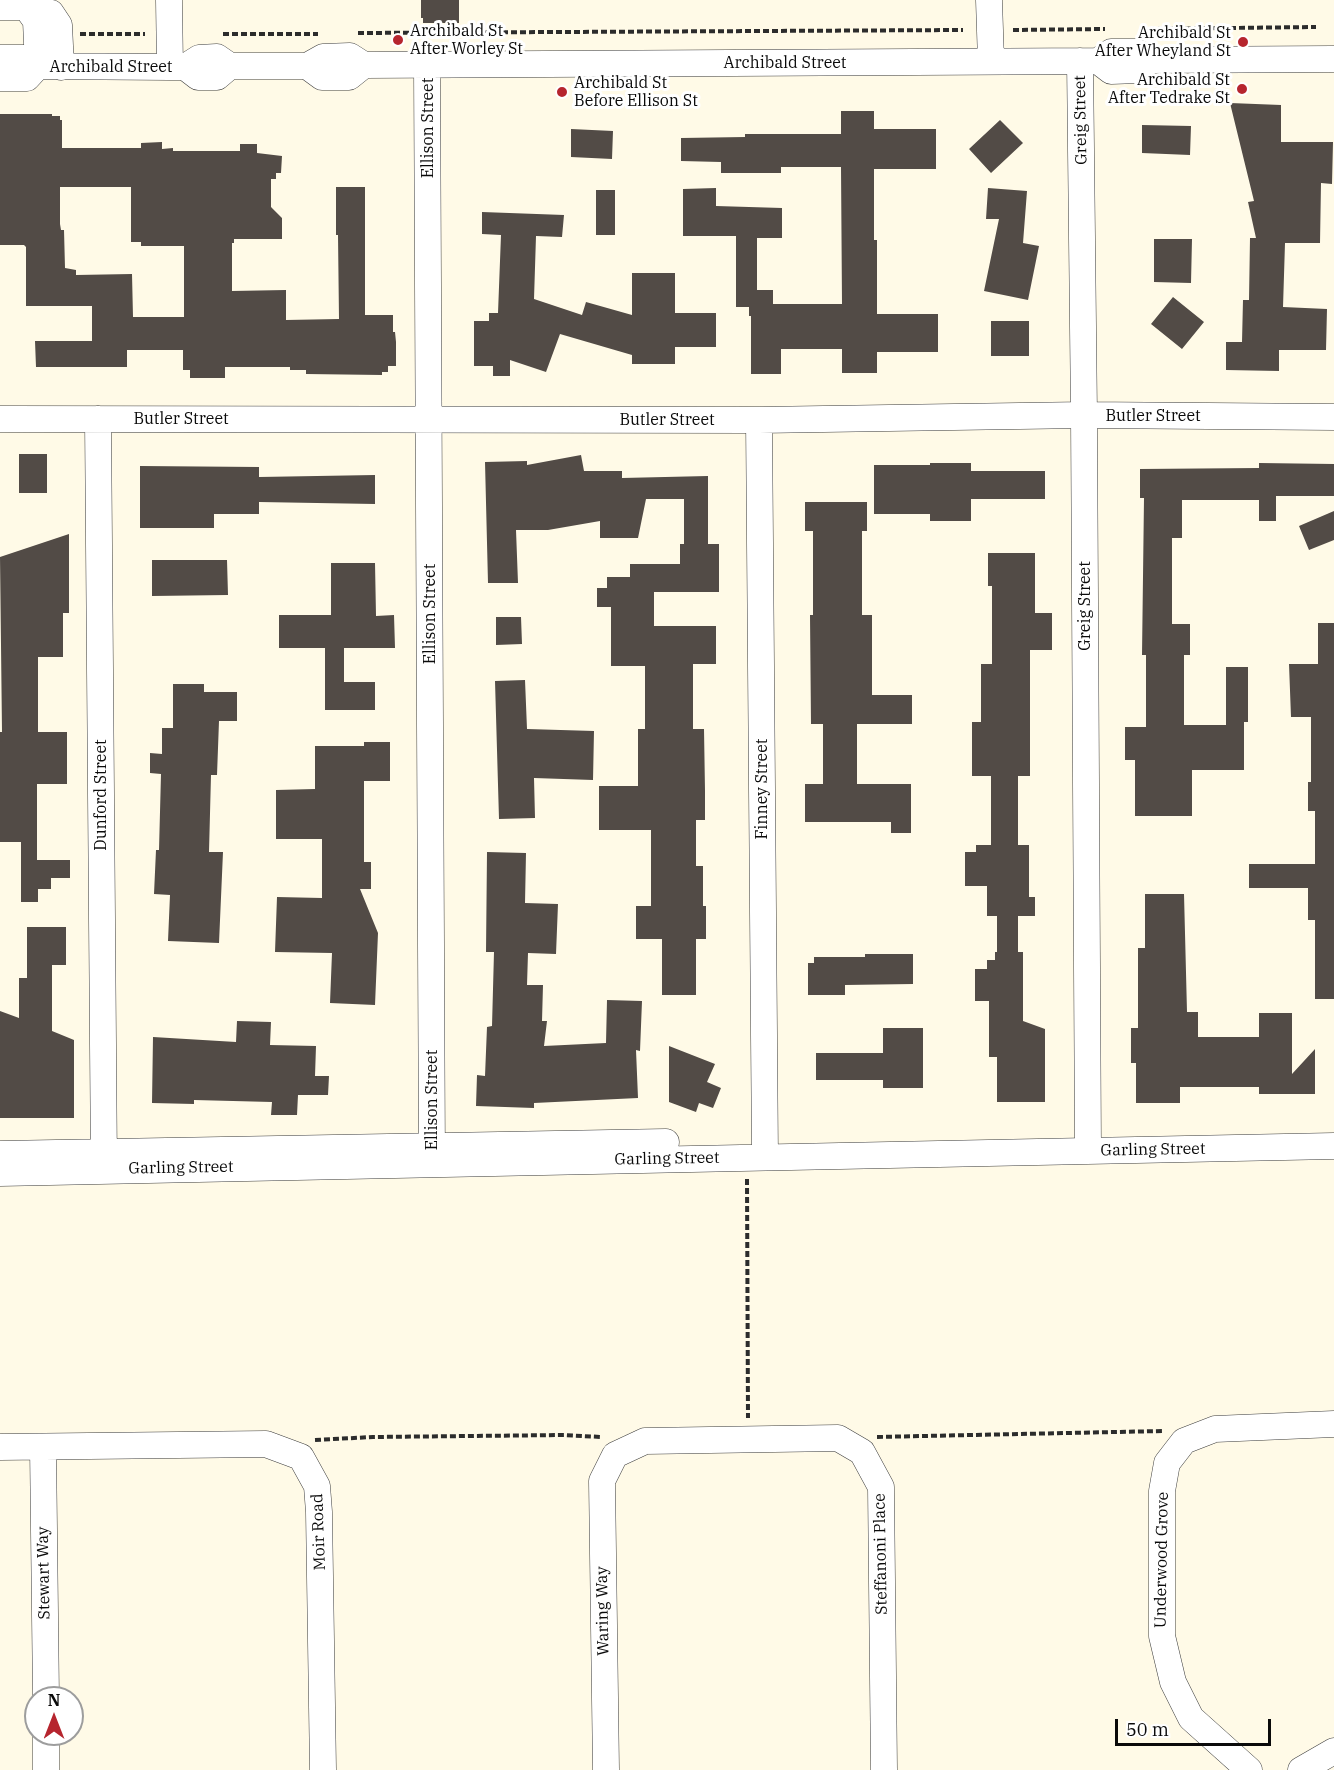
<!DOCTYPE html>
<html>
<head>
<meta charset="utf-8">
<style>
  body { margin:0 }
  #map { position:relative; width:1334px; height:1770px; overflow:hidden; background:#fffae7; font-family:"IBM Plex Serif",serif }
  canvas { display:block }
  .north { position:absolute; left:24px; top:1686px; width:60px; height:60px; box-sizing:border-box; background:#fff; border:2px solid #9d9d9d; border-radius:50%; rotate:0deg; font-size:16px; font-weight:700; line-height:24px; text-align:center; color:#0a0a0a }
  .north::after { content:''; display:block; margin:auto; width:21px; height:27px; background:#b6252e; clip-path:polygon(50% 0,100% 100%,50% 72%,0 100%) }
  .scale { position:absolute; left:1115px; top:1719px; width:156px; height:27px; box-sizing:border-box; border:3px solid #0a0a0a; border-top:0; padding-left:8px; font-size:18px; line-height:21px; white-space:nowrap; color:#0a0a0a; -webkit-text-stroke:4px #fff; paint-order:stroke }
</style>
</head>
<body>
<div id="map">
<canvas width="1334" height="1770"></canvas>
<div class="north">N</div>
<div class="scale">50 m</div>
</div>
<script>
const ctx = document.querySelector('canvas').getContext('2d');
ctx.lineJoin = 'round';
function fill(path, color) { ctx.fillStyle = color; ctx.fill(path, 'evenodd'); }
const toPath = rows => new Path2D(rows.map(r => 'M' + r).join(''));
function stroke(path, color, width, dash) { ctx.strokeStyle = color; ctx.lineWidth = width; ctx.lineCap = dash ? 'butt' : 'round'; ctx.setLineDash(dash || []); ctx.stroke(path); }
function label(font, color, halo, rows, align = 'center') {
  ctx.font = font + ' "IBM Plex Serif",serif'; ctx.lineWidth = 6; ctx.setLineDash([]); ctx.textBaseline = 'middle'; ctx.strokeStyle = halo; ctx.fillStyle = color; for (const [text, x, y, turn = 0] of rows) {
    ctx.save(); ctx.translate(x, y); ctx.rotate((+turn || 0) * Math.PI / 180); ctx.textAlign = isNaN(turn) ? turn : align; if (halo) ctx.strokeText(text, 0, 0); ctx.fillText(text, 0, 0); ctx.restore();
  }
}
fill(toPath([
  [421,0,459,0,459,23,423,23,423,18,421,18],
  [1230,103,1281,105,1281,142,1333,142,1332,184,1321,183,1320,243,1285,243,1283,307,1327,309,1326,350,1279,350,1279,371,1226,370,1226,342,1242,342,1243,300,1249,300,1250,238,1256,238,1248,202,1254,201],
  [841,111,874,111,874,129,936,129,936,169,874,169,874,240,877,240,877,314,938,314,938,352,877,352,877,373,842,373,842,349,781,349,781,374,751,374,751,316,749,316,749,307,736,307,736,236,683,236,683,189,716,188,716,206,782,208,782,238,757,238,757,290,773,290,773,304,842,304,841,167,781,167,781,173,721,173,721,162,681,161,681,138,745,137,745,134,841,134],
  [0,114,52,114,52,116,60,116,60,120,62,120,62,148,141,148,141,143,162,142,162,149,173,148,173,151,240,151,240,144,257,144,257,153,282,156,281,173,276,173,276,179,271,179,271,207,282,218,282,239,234,239,234,243,232,243,232,291,286,290,286,320,339,319,338,235,336,235,336,187,365,187,365,315,393,315,393,332,395,332,396,342,396,366,388,366,388,372,382,372,382,375,306,374,306,370,290,370,290,367,225,367,225,378,190,378,190,370,183,370,183,350,127,350,127,367,36,367,35,341,92,341,92,306,26,306,26,247,24,245,0,245],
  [60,187,131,187,131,242,141,242,141,246,184,246,184,317,133,317,132,274,76,275,76,270,65,268,64,230,61,230,60,224],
  [1000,120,1023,143,991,173,969,149],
  [1142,125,1191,126,1190,155,1142,153],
  [571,129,613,131,612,159,571,157],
  [988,188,1027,191,1023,243,1039,246,1028,300,984,291,999,219,986,219],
  [596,190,615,190,615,235,596,235],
  [482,212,564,215,562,237,536,236,534,299,582,315,586,302,632,315,632,273,675,273,675,313,716,313,716,347,675,347,675,364,632,364,632,355,560,334,546,372,510,360,510,376,493,376,493,366,474,366,474,321,489,321,489,313,498,313,501,235,482,234],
  [1154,239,1192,239,1191,283,1154,282],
  [1173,297,1204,322,1182,349,1151,324],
  [991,321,1029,321,1029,356,991,356],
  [19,454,47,454,47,493,19,493],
  [581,455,584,471,622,471,622,478,708,476,708,544,719,544,719,592,654,592,654,626,716,626,716,664,693,664,693,729,704,729,705,791,705,820,696,820,696,866,703,866,703,906,706,906,706,939,696,939,696,995,662,995,662,939,636,939,636,906,651,906,651,830,599,830,599,786,638,786,638,729,645,729,645,666,611,666,611,607,597,607,597,588,607,588,607,577,630,577,630,564,680,564,680,544,684,544,684,499,646,499,638,538,600,538,600,521,548,530,516,530,518,583,488,583,485,462,527,461,527,465],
  [930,463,971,463,971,471,1045,471,1045,499,971,499,971,521,930,521,930,514,874,514,874,465,930,465],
  [1259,463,1334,464,1334,496,1276,496,1276,521,1259,521,1259,500,1182,500,1182,538,1172,538,1172,624,1190,624,1190,655,1184,655,1184,725,1226,725,1226,667,1248,667,1248,722,1244,722,1244,770,1192,770,1192,816,1135,816,1135,760,1125,760,1125,727,1146,727,1146,655,1142,655,1144,498,1140,498,1140,469,1259,468],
  [140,466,259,467,259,477,375,475,375,504,259,502,259,514,214,514,214,528,140,528],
  [805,502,867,502,867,531,862,531,862,615,872,615,872,695,912,695,912,724,857,724,857,784,911,784,911,833,891,833,891,822,805,822,805,784,823,784,823,724,811,724,810,615,813,615,813,531,805,531],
  [1334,511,1334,540,1309,550,1299,526],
  [69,534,69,613,63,613,63,657,38,657,38,732,67,732,67,784,37,784,37,860,70,860,70,878,51,878,51,889,38,889,38,902,21,902,21,842,0,842,0,732,2,732,0,557],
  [988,553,1035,553,1035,613,1052,613,1052,650,1030,650,1030,776,1018,776,1018,845,1029,845,1029,897,1035,897,1035,916,1018,916,1018,952,1023,952,1023,1021,1045,1029,1045,1102,997,1102,997,1057,989,1057,989,1001,975,1001,975,969,987,969,987,960,995,960,995,952,997,952,997,916,987,916,987,886,965,886,965,852,976,852,976,845,991,845,991,776,972,776,972,722,981,722,981,664,992,664,992,586,988,586],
  [152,560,227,560,228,595,152,596],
  [331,563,375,563,376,616,394,615,395,648,344,648,344,682,375,682,375,710,325,710,325,648,279,648,279,615,331,615],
  [496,617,521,617,522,644,496,645],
  [1318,623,1334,623,1334,999,1315,999,1315,920,1308,920,1308,888,1249,888,1249,864,1315,864,1315,811,1308,811,1308,782,1311,782,1311,717,1291,717,1289,664,1318,664],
  [525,680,527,729,594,731,593,780,534,778,535,818,499,819,495,681],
  [173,684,204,684,204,692,237,692,237,721,219,721,217,775,211,775,209,852,223,852,219,943,168,941,170,895,154,894,156,850,159,850,161,774,150,773,150,753,162,754,162,728,173,728],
  [364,742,390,742,390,781,364,781,364,862,371,862,371,889,360,889,378,933,375,1005,330,1003,332,953,275,952,277,897,322,898,322,839,276,839,276,790,315,789,315,746,364,746],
  [487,852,526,853,525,903,558,904,556,954,528,953,527,985,543,985,542,1021,547,1021,544,1046,606,1043,607,1000,642,1001,640,1051,636,1050,638,1098,534,1103,534,1108,476,1106,477,1075,485,1076,487,1027,492,1026,494,952,486,952],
  [1145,894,1184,894,1187,1012,1198,1012,1198,1037,1259,1037,1259,1013,1292,1013,1292,1074,1315,1049,1315,1094,1259,1094,1259,1087,1180,1087,1180,1103,1136,1103,1136,1063,1131,1063,1131,1028,1138,1028,1138,948,1145,948],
  [27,927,66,927,66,965,52,965,52,1031,74,1040,74,1118,0,1118,0,1011,19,1018,19,978,27,978],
  [865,954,913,954,913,984,845,985,845,995,808,995,808,963,814,963,814,957,865,957],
  [237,1021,271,1022,270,1045,316,1046,315,1076,329,1076,328,1095,298,1095,297,1115,271,1115,272,1102,194,1100,194,1104,152,1103,153,1037,236,1042],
  [883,1028,923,1028,923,1088,883,1088,883,1080,816,1080,816,1053,883,1053],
  [669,1046,715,1064,707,1082,721,1088,713,1108,699,1103,696,1112,669,1102]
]), '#524b46');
const minor = toPath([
  [169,0,170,67],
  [989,0,991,61],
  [0,7,26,7,51,13,59,25,61,67],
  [26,7,36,21,38,66],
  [0,58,25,58,38,66,170,67,185,67,199,58,217,57,230,66,307,66,323,57,350,56,364,65,1098,61,1111,52,1136,52,1151,60,1334,59],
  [1080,61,1084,415,1088,1151],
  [1098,61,1111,71,1138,70,1151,60],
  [427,65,432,1163],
  [307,66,322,77,349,77,364,65],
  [185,67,198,77,217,77,230,66],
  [0,78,27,78,38,66],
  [0,419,759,420,1084,415,1334,417],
  [98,419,104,1169],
  [759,420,765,1157],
  [0,1154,666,1142],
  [0,1173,1334,1146],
  [0,1447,266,1444,301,1457,317,1486,319,1512,323,1770],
  [43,1447,46,1698],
  [46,1734,46,1770],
  [606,1770,602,1481,615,1455,645,1441,838,1438,862,1452,881,1487,884,1770],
  [1249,1770,1191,1718,1173,1682,1162,1636,1162,1491,1167,1463,1184,1441,1215,1429,1334,1424],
  [1301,1770,1334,1751]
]);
stroke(minor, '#3d3d3d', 27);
stroke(toPath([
  [1140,29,1316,27],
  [1013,30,1105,29],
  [358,33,963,30],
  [80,34,145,34],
  [223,34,318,34],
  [747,1179,748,1418],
  [877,1437,1164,1431],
  [315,1440,373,1437,564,1435,601,1437]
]), '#2c2c2c', 4, [6, 3]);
stroke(minor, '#fff', 26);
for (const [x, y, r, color] of [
  [398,40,6,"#b6252e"],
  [1243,42,6,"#b6252e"],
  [1242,89,6,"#b6252e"],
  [562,92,6,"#b6252e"]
]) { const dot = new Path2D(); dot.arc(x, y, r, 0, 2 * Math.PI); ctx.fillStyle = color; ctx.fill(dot); stroke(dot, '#fff', 2); }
label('16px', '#0a0a0a', '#fff', [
  ["Archibald St",410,31],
  ["After Worley St",410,49],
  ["Archibald St",1231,33,"right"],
  ["After Wheyland St",1231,51,"right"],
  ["Archibald St",1230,80,"right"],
  ["After Tedrake St",1230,98,"right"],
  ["Archibald St",574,83],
  ["Before Ellison St",574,101]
], 'left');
label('16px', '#0a0a0a', '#fff', [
  ["Archibald Street",785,63],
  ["Archibald Street",111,67],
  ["Greig Street",1081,120,-91],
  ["Ellison Street",428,128,-90],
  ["Butler Street",1153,416],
  ["Butler Street",181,419],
  ["Butler Street",667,420],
  ["Greig Street",1085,606,-90],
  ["Ellison Street",430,614,-90],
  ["Finney Street",762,789,-90],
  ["Dunford Street",101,795,-90],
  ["Ellison Street",432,1100,-90],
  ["Garling Street",1153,1150,-1],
  ["Garling Street",667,1159,-1],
  ["Garling Street",181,1168,-1],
  ["Moir Road",319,1532,-92],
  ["Steffanoni Place",881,1554,-91],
  ["Underwood Grove",1162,1560,-89],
  ["Stewart Way",44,1573,-91],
  ["Waring Way",603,1611,-91]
]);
</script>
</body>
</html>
